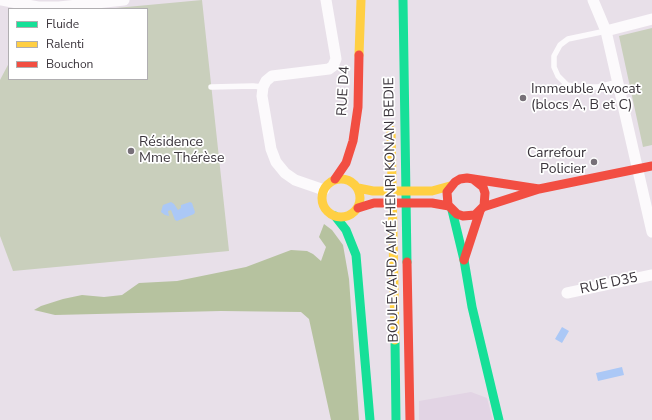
<!DOCTYPE html>
<html>
<head>
<meta charset="utf-8">
<style>
  body { margin:0 }
  #map { position:relative; width:652px; height:420px; overflow:hidden; background:#e8e0e9; font-family:"Nunito Sans",sans-serif }
  canvas { display:block }
  .legend { position:absolute; left:8px; top:8px; width:140px; height:72px; box-sizing:border-box; background:#fff; border:1px solid #b0aeb1; margin:0; padding:5px 7px; list-style:none; font-size:12px; color:#3a343b }
  .legend li { display:flex; align-items:center; gap:8px; height:20px }
  .legend b { width:20px; border:1px solid #b0aeb1 }
</style>
</head>
<body>
<div id="map">
<canvas width="652" height="420"></canvas>
<ul class="legend">
<li><b style="height:5px;background:#16e098"></b>Fluide</li>
<li><b style="height:5px;background:#ffcf43"></b>Ralenti</li>
<li><b style="height:5px;background:#f24e42"></b>Bouchon</li>
</ul>
</div>
<script>
const ctx = document.querySelector('canvas').getContext('2d');
ctx.lineJoin = 'round';
function fill(path, color) { ctx.fillStyle = color; ctx.fill(path, 'evenodd'); }
const toPath = rows => new Path2D(rows.map(r => 'M' + r).join(''));
function stroke(path, color, width, dash) { ctx.strokeStyle = color; ctx.lineWidth = width; ctx.lineCap = dash ? 'butt' : 'round'; ctx.setLineDash(dash || []); ctx.stroke(path); }
function label(font, color, halo, rows, align = 'center') {
  ctx.font = font + ' "Nunito Sans",sans-serif'; ctx.lineWidth = 3.5; ctx.setLineDash([]); ctx.textBaseline = 'middle'; ctx.strokeStyle = halo; ctx.fillStyle = color; for (const [text, x, y, turn = 0] of rows) {
    ctx.save(); ctx.translate(x, y); ctx.rotate((+turn || 0) * Math.PI / 180); ctx.textAlign = isNaN(turn) ? turn : align; if (halo) ctx.strokeText(text, 0, 0); ctx.fillText(text, 0, 0); ctx.restore();
  }
}
fill(toPath([
  [471,392,487,398,493,420,419,420,419,401]
]), '#e2d4e4');
fill(toPath([
  [202,0,229,251,13,271,0,236,0,80,9,63,9,79,147,79,147,9,105,9],
  [652,28,652,145,643,147,619,36]
]), '#c9cfbc');
fill(toPath([
  [324,224,332,230,343,245,349,279,359,420,331,420,309,319,301,312,221,311,55,315,34,310,41,306,63,299,82,295,104,297,122,295,139,283,177,281,246,267,291,250,307,251,313,254,321,261,326,247,319,237]
]), '#b6c29f');
fill(toPath([
  [171,202,174,204,178,210,181,208,181,205,190,202,192,203,195,212,194,214,177,221,175,220,171,210,168,211,169,216,165,215,161,212,162,208,163,205],
  [562,327,569,331,562,343,555,339],
  [622,367,624,375,598,381,596,373]
]), '#abc8f6');
stroke(toPath([
  [606,31,568,39,560,45,554,56,554,67,558,76,567,85,578,87,598,87,618,82],
  [211,87,253,86,263,87]
]), '#fcfafc', 5.5);
stroke(toPath([
  [2,0,38,7,59,7,124,0],
  [593,0,606,31,652,232],
  [606,31,652,19],
  [324,190,295,180,285,173,276,162,271,149,262,96,263,87,266,81,272,76,329,69,333,66,336,59,326,0],
  [567,293,652,275]
]), '#fcfafc', 11);
stroke(toPath([
  [403,0,407,262],
  [452,210,464,260,472,307,499,420],
  [335,216,346,230,356,255,370,420],
  [395,340,396,420]
]), '#16e098', 9);
stroke(toPath([
  [359,55,361,0],
  [391,130,395,340],
  '322 198a19 19 0 1 1 38 0a19 19 0 1 1-38 0Z',
  [358,188,373,191,432,191,450,186]
]), '#ffcf43', 9);
stroke(toPath([
  [335,179,346,163,353,141,358,107,359,55],
  [473,179,483,187,485,193,484,206,475,215,463,216,457,214,448,205,447,192,455,182,460,179,467,178,539,189],
  [483,207,539,189,652,166],
  [358,208,374,203,432,203,449,206],
  [464,260,480,211],
  [407,262,410,420]
]), '#f24e42', 9);
for (const [x, y, r, color] of [
  [523,98,4,"#777078"],
  [131,151,4,"#777078"],
  [594,162,4,"#777078"]
]) { const dot = new Path2D(); dot.arc(x, y, r, 0, 2 * Math.PI); ctx.fillStyle = color; ctx.fill(dot); stroke(dot, '#fff', 1.5); }
label('14px', '#3a343b', '#fff', [
  ["Immeuble Avocat",531,90],
  ["(blocs A, B et C)",531,106],
  ["Résidence",139,143],
  ["Mme Thérèse",139,159],
  ["Carrefour",586,154,"right"],
  ["Policier",586,170,"right"]
], 'left');
label('14px', '#3a343b', '#fff', [
  ["RUE D4",344,91,-87],
  ["BOULEVARD AIMÉ HENRI KONAN BEDIE",392,210,-91],
  ["RUE D35",609,284,-12]
]);
</script>
</body>
</html>
